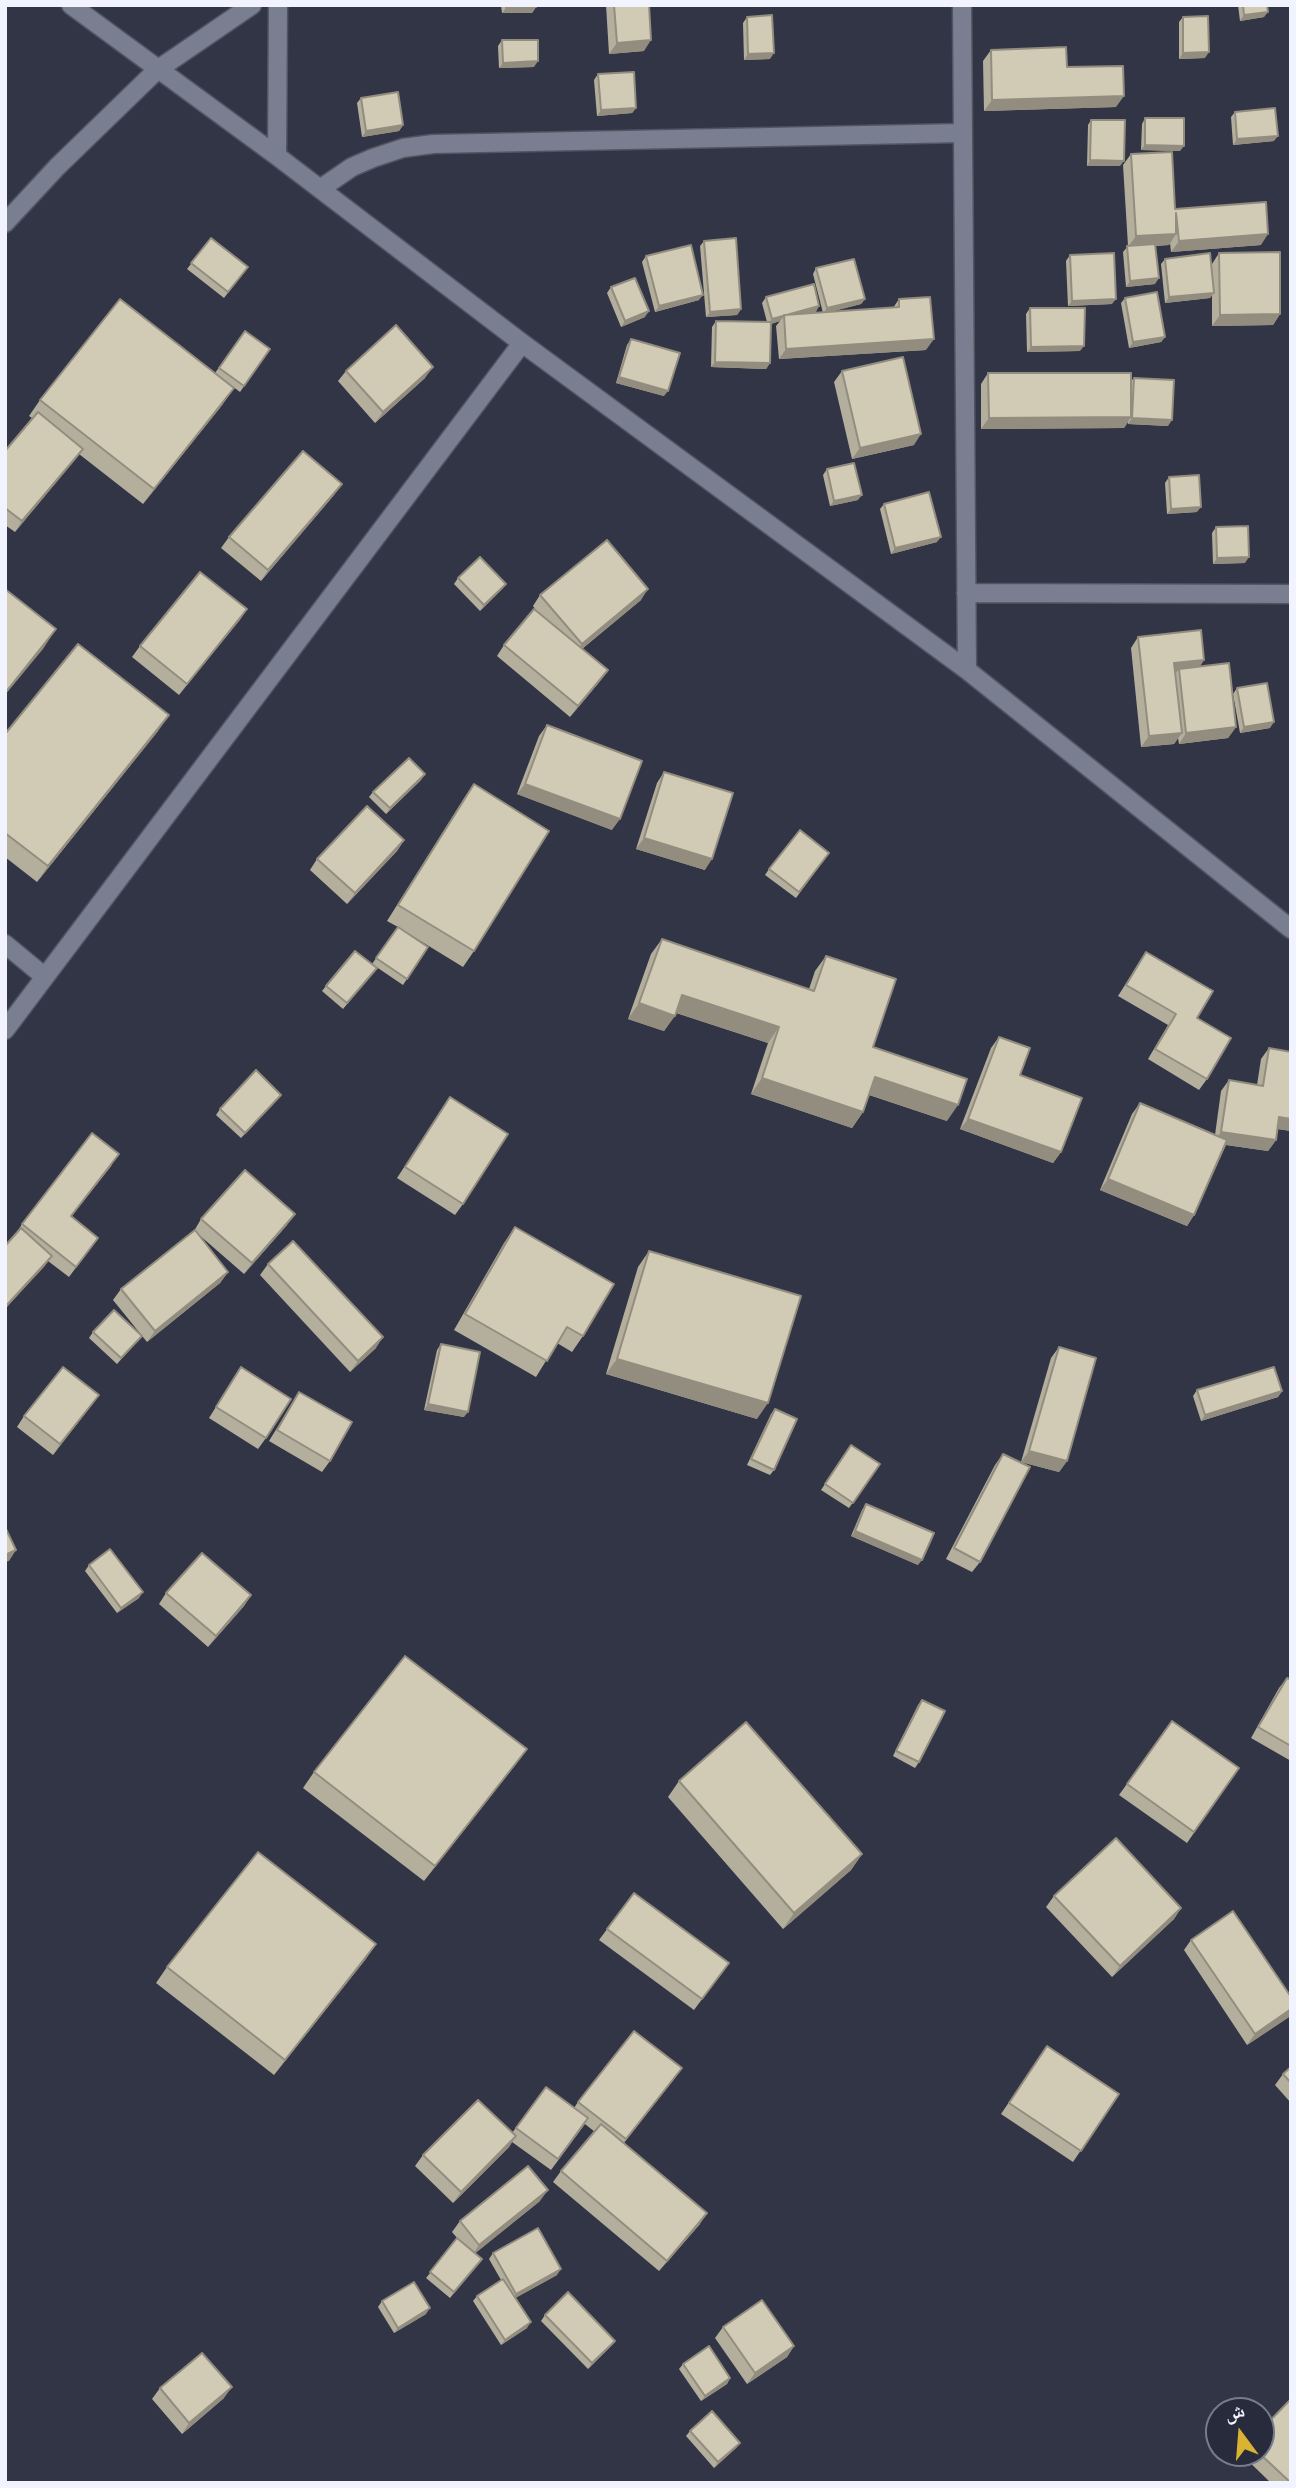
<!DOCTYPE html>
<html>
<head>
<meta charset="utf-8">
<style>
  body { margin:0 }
  #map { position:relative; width:1296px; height:2488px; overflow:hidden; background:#323545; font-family:"Sofia Sans Condensed","Noto Naskh Arabic",sans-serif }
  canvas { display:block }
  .frame { position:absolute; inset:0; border:7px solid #f1f3fe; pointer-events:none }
  .north { position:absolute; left:1205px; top:2397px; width:70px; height:70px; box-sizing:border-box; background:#282b3b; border:2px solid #787b89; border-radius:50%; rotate:344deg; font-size:19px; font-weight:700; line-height:28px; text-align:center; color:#f1f3fe }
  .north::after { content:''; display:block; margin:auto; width:24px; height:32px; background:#dab333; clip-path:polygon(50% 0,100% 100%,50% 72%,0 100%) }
</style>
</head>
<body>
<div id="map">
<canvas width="1296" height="2488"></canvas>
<div class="frame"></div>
<div class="north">ش</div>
</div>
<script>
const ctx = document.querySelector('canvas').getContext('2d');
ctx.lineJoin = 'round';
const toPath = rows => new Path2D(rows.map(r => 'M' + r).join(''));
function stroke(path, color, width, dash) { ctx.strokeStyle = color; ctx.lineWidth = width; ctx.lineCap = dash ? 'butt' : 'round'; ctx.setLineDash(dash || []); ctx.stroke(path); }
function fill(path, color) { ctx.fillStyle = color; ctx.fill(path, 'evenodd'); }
const minor = toPath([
  [71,5,277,156,522,343,967,670,1291,929],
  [962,5,967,670],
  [277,156,278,5],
  [320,189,352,167,373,158,403,148,433,144,962,133],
  [5,223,57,167,157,70,252,5],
  [966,593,1291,594],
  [5,944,45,977],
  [5,1030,522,343]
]);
stroke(minor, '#515562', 21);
stroke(minor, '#797e90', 18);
fill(toPath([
  [501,5,536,5,536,7,532,13,502,13],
  [606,5,649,5,644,51,609,54],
  [1238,5,1267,5,1264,17,1240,21],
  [747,17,770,59,744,60,743,23],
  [1183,17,1205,58,1179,59,1179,22],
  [502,40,534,67,499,68,498,46],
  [991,50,1067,67,1116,107,984,111,983,61],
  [598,74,636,108,632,113,597,116,594,80],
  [361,98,403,125,399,131,362,137,357,103],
  [1235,112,1274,141,1233,145,1231,117],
  [1145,118,1180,151,1141,150,1142,124],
  [1091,120,1120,166,1087,166,1088,125],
  [1131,154,1175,209,1261,245,1171,252,1170,243,1169,245,1156,246,1155,284,1126,287,1123,252,1128,246,1123,165],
  [211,238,244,272,224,298,187,269],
  [704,241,741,309,737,315,706,317,700,246],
  [1219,253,1280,314,1273,325,1212,326,1212,295,1210,298,1165,303,1161,264,1165,259,1212,274,1212,264],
  [1070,255,1112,304,1068,306,1066,261],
  [646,256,699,300,655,312,642,262],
  [816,268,865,299,861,304,829,312,893,308,899,299,926,350,779,359,776,326,780,321,771,324,770,363,766,369,711,367,712,327,716,321,767,322,762,303,766,297,816,312,809,314,823,313,813,274],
  [611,287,645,317,621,327,607,293],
  [1125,298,1165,337,1161,342,1129,348,1121,303],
  [1030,308,1080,351,1027,352,1026,314],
  [245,331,270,349,240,392,215,373],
  [631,339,664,396,616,383,627,345],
  [346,371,425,378,375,423,338,381],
  [842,371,914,445,852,459,834,382],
  [988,373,1131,381,1134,378,1168,426,1128,424,1128,422,1124,428,981,429,981,384],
  [40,400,223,404,143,504,79,454,15,532,5,525,5,451,32,418,29,416],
  [827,469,858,500,830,506,823,475],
  [1169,477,1197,512,1167,514,1165,483],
  [334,495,261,581,221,548,229,537],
  [884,504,937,542,891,554,880,509],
  [1216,527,1245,563,1213,564,1212,533],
  [458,578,502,589,480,611,454,584],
  [540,595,641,600,582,649,600,681,570,717,497,656,504,645,538,613,533,606],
  [247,609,179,695,132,657,140,646],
  [1138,637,1204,660,1200,666,1236,727,1228,738,1179,744,1178,738,1174,744,1141,747,1131,648],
  [1237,688,1270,728,1240,733,1233,694],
  [547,725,612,830,517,794,539,736],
  [158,731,37,882,5,857,5,734],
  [664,772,705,870,636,849,657,783],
  [421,780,386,814,369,797,373,792],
  [474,784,474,951,463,967,401,929,428,947,403,985,372,964,398,927,387,921,463,800],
  [404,840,397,851,347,904,310,870,317,859],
  [829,853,796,898,765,875,769,869],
  [662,939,809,989,815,971,826,956,873,1047,947,1121,869,1095,863,1112,852,1128,751,1094,768,1043,676,1013,664,1031,628,1019,651,954],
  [1146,952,1197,1018,1207,1079,1199,1090,1148,1059,1168,1025,1118,996],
  [373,973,343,1009,322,991,326,986],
  [999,1037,1061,1152,1053,1163,960,1129,991,1048],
  [1269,1048,1291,1052,1291,1131,1277,1129,1276,1140,1268,1151,1226,1145,1194,1215,1187,1226,1100,1190,1132,1114,1140,1103,1215,1135,1221,1091,1229,1080,1257,1085,1261,1059],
  [277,1100,241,1138,216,1115,220,1109],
  [443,1108,463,1204,455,1215,397,1178],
  [112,1165,71,1217,98,1238,69,1277,48,1261,5,1309,5,1246,15,1235,22,1224],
  [201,1219,287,1225,244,1274,198,1234,228,1272,220,1283,147,1342,113,1300,121,1289,194,1231],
  [515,1227,583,1336,572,1352,557,1343,536,1377,454,1330,504,1243],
  [649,1251,757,1419,606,1374,638,1267],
  [268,1264,376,1348,350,1372,260,1275],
  [93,1332,142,1336,117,1364,89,1338],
  [441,1344,464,1417,424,1410,437,1350],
  [1059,1347,1067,1461,1059,1472,1021,1462,1051,1358],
  [241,1367,266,1438,258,1449,209,1418],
  [1197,1390,1282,1391,1278,1397,1201,1421,1193,1396],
  [299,1392,330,1461,322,1472,269,1441],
  [99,1395,53,1455,17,1427,24,1416],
  [775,1409,774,1470,770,1475,747,1465,771,1414],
  [851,1445,880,1464,849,1508,821,1490],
  [1003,1454,980,1562,972,1572,946,1559,995,1465],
  [866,1504,918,1565,851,1536,862,1510],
  [89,1565,139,1598,117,1613,85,1571],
  [166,1593,251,1595,244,1606,208,1647,159,1604],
  [1287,1678,1291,1680,1291,1761,1251,1738,1279,1688],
  [922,1700,919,1762,915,1768,893,1756,918,1705],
  [1172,1721,1239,1768,1187,1843,1119,1795],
  [516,1764,424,1881,303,1788,314,1772],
  [679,1781,862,1854,851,1870,783,1929,668,1797],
  [634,1893,729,1963,694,2010,599,1940],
  [1054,1896,1181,1908,1174,1919,1112,1977,1046,1907],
  [1191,1940,1289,2017,1247,2045,1184,1950],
  [376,1944,365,1960,274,2075,156,1983,167,1967],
  [1047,2046,1119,2094,1073,2162,1001,2114],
  [1291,2067,1291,2103,1275,2085,1283,2074],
  [674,2079,624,2143,700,2224,659,2271,553,2182,561,2171,595,2132,585,2124,551,2170,512,2142,509,2147,453,2203,415,2166,423,2155,512,2133,546,2087,574,2108,578,2102],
  [540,2201,475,2253,478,2264,450,2298,426,2278,458,2239,452,2232,460,2221],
  [493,2253,557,2275,515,2298,527,2328,501,2345,473,2301,477,2296,501,2280,489,2259],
  [382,2301,426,2314,394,2333,378,2307],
  [545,2315,615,2341,611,2346,588,2369,541,2321],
  [723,2327,794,2346,787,2357,747,2384,715,2338],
  [683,2364,730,2378,727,2384,701,2401,679,2369],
  [160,2388,224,2398,182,2434,152,2399],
  [690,2431,740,2443,736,2448,714,2468,686,2436],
  [1242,2453,1261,2453,1291,2483,1271,2483,1241,2454]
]), '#b4ae9c');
fill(toPath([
  [536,7,532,13,502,13,506,8],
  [1268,12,1264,17,1240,21,1244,15],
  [651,40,644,51,609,54,617,43],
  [1209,52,1205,58,1179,59,1183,53],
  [774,53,770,59,744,60,748,54],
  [538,61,534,67,499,68,503,63],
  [1124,96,1116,107,984,111,992,100],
  [636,108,632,113,597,116,601,110],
  [403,125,399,131,362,137,366,131],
  [1278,136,1274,141,1233,145,1237,139],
  [1145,145,1184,146,1180,151,1141,150],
  [1090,160,1124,161,1120,166,1087,166],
  [1176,234,1169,245,1128,247,1136,236],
  [1268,234,1261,245,1171,252,1179,241],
  [1159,278,1155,284,1126,287,1130,281],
  [1214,293,1210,298,1165,303,1169,297],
  [703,295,699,300,655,312,659,306],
  [865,299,861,304,823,314,827,308],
  [1116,299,1112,304,1068,306,1072,301],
  [819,306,816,312,784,320,784,316],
  [741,309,737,315,706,317,710,312],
  [649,311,645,317,621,327,625,321],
  [1280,314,1273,325,1212,326,1220,315],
  [784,316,780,321,768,325,772,319],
  [1165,337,1161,342,1129,348,1133,342],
  [934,339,926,350,779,359,786,349],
  [1084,346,1080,351,1027,352,1031,347],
  [715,362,770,363,766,369,711,367],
  [433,367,425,378,375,423,383,412],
  [619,377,668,391,664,396,616,383],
  [234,388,223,404,143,504,154,489],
  [1131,417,1124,428,981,429,989,418],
  [1132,418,1172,420,1168,426,1128,424],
  [921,434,914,445,852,459,860,448],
  [83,449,75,460,15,532,22,521],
  [342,484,334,495,261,581,268,570],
  [862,495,858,500,830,506,834,501],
  [1201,507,1197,512,1167,514,1171,509],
  [941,537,937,542,891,554,895,548],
  [1249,557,1245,563,1213,564,1217,558],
  [506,584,502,589,480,611,484,605],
  [648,589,641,600,574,655,582,644],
  [247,609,240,620,179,695,187,684],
  [56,629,43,649,5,695,5,693],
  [1204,660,1197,671,1179,669,1176,673,1167,674,1174,663],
  [608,670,600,681,570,717,578,706],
  [169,715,158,731,37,882,48,866],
  [1274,722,1270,728,1240,733,1244,727],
  [1236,727,1228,738,1179,744,1186,733],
  [1182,733,1174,744,1141,747,1149,736],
  [425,774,421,780,386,814,390,808],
  [525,784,620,819,612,830,517,794],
  [644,838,712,859,705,870,636,849],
  [404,840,397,851,347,904,355,893],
  [682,995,779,1027,768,1043,671,1011],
  [639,1003,675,1016,664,1031,628,1019],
  [875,1077,958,1105,947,1121,864,1093],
  [762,1078,863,1112,852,1128,751,1094],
  [281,1095,277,1100,241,1138,245,1133],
  [1279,1117,1291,1119,1291,1131,1272,1128],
  [968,1119,1061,1152,1053,1163,960,1129],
  [1221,1132,1276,1140,1268,1151,1213,1143],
  [1108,1179,1194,1215,1187,1226,1100,1190],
  [295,1214,287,1225,244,1274,252,1263],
  [52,1256,44,1267,5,1309,5,1307],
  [228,1272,220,1283,147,1342,155,1331],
  [383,1337,376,1348,350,1372,358,1361],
  [617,1359,768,1403,757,1419,606,1374],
  [1282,1391,1278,1397,1201,1421,1205,1415],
  [99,1395,91,1406,53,1455,60,1444],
  [428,1404,468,1412,464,1417,424,1410],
  [1029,1451,1067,1461,1059,1472,1021,1462],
  [855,1531,922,1560,918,1565,851,1536],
  [16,1550,9,1561,5,1562,5,1555],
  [143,1592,139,1598,117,1613,121,1608],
  [251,1595,244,1606,208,1647,216,1636],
  [527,1749,516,1764,424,1881,435,1866],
  [862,1854,851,1870,783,1929,794,1913],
  [1181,1908,1174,1919,1112,1977,1120,1966],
  [376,1944,365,1960,274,2075,285,2060],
  [1291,2009,1291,2014,1289,2017,1247,2045,1255,2034],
  [682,2068,674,2079,618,2150,626,2139],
  [516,2136,509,2147,453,2203,461,2192],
  [548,2190,540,2201,472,2256,479,2245],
  [707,2213,700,2224,659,2271,667,2261],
  [561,2269,557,2275,512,2300,516,2294],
  [430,2308,426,2314,394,2333,398,2328],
  [531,2322,527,2328,501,2345,505,2340],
  [615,2341,611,2346,588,2369,592,2363],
  [794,2346,787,2357,747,2384,755,2373],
  [730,2378,727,2384,701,2401,705,2396],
  [232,2387,224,2398,182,2434,189,2423],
  [740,2443,736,2448,714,2468,718,2462]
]), '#928d7f');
const building = toPath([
  [506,5,536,5,536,7,506,8,506,5],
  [614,5,649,5,651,40,617,43,614,5],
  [1243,5,1267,5,1268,12,1244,15,1243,5],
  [772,15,774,53,748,54,747,17,772,15],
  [1208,16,1209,52,1183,53,1183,17,1208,16],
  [502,40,538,40,538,61,503,63,502,40],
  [1066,47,1067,67,1123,66,1124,96,992,100,991,50,1066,47],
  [634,72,636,108,601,110,598,74,634,72],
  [398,92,403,125,366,131,361,98,398,92],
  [1275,108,1278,136,1237,139,1235,112,1275,108],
  [1145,118,1184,118,1184,146,1145,145,1145,118],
  [1091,120,1125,120,1124,161,1090,160,1091,120],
  [1172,152,1175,209,1266,202,1268,234,1179,241,1176,213,1176,234,1136,236,1131,154,1172,152],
  [211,238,248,267,228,292,191,263,211,238],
  [736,238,741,309,710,312,704,241,736,238],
  [1155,244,1159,278,1130,281,1127,246,1155,244],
  [691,245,703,295,659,306,646,256,691,245],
  [1280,252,1280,314,1220,315,1219,253,1280,252],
  [1114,253,1116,299,1072,301,1070,255,1114,253],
  [1210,253,1214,293,1169,297,1165,259,1210,253],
  [854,259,865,299,827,308,816,268,854,259],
  [635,278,649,311,625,321,611,287,635,278],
  [814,284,819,306,772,319,766,297,814,284],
  [1157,292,1165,337,1133,342,1125,298,1157,292],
  [930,297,934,339,786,349,784,315,899,307,899,299,930,297],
  [120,299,234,388,154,489,40,400,120,299],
  [1030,308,1085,308,1084,346,1031,347,1030,308],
  [716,321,771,322,770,363,715,362,716,321],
  [396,325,433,367,383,412,346,371,396,325],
  [245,331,270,349,244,386,219,368,245,331],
  [631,339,680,353,668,391,619,377,631,339],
  [903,357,921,434,860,448,842,371,903,357],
  [988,373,1131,373,1131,417,989,418,988,373],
  [1134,378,1174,380,1172,420,1132,418,1134,378],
  [38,412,83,449,22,521,5,508,5,451,38,412],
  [303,451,342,484,268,570,229,537,303,451],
  [854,463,862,495,834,501,827,469,854,463],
  [1199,475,1201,507,1171,509,1169,477,1199,475],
  [929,492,941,537,895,548,884,504,929,492],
  [1248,526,1249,557,1217,558,1216,527,1248,526],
  [607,540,648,589,582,644,540,595,607,540],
  [480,557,506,584,484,605,458,578,480,557],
  [200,572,247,609,187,684,140,646,200,572],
  [5,589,56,629,5,693,5,589],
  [534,609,608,670,578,706,504,645,534,609],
  [1201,630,1204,660,1174,663,1182,733,1149,736,1138,637,1201,630],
  [78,644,169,715,48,866,5,833,5,734,78,644],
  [1229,663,1236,727,1186,733,1179,669,1229,663],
  [1267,683,1274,722,1244,727,1237,688,1267,683],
  [547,725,642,761,620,819,525,784,547,725],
  [409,758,425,774,390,808,373,792,409,758],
  [664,772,733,793,712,859,644,838,664,772],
  [474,784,549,831,474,951,398,905,474,784],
  [367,806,404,840,355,893,317,859,367,806],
  [800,830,829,853,799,892,769,869,800,830],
  [398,927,428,947,407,979,376,958,398,927],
  [662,939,814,991,826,956,896,979,873,1047,967,1079,958,1105,875,1077,863,1112,762,1078,779,1027,682,995,675,1016,639,1003,662,939],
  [355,951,377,968,347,1003,326,986,355,951],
  [1146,952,1213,991,1197,1018,1231,1038,1207,1079,1155,1049,1176,1014,1126,985,1146,952],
  [999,1037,1030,1048,1020,1075,1082,1098,1061,1152,968,1119,999,1037],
  [1269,1048,1291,1052,1291,1119,1279,1117,1276,1140,1221,1132,1229,1080,1263,1086,1269,1048],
  [256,1070,281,1095,245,1133,220,1109,256,1070],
  [450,1097,508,1134,463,1204,405,1167,450,1097],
  [1140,1103,1227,1140,1194,1215,1108,1179,1140,1103],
  [92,1133,119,1154,71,1216,98,1238,76,1267,22,1224,92,1133],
  [245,1170,295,1214,252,1263,201,1219,245,1170],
  [515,1227,614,1284,583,1336,567,1327,547,1361,465,1314,515,1227],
  [21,1228,52,1256,5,1307,5,1246,21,1228],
  [195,1230,228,1272,155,1331,121,1289,195,1230],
  [293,1241,383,1337,358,1361,268,1264,293,1241],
  [649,1251,801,1296,768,1403,617,1359,649,1251],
  [114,1310,142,1336,121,1358,93,1332,114,1310],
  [441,1344,480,1352,468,1412,428,1404,441,1344],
  [1059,1347,1096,1358,1067,1461,1029,1451,1059,1347],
  [63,1367,99,1395,60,1444,24,1416,63,1367],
  [241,1367,291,1399,266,1438,216,1407,241,1367],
  [1274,1367,1282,1391,1205,1415,1197,1390,1274,1367],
  [299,1392,352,1422,330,1461,277,1430,299,1392],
  [775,1409,797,1419,774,1470,751,1459,775,1409],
  [851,1445,880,1464,853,1503,825,1484,851,1445],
  [1003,1454,1030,1467,980,1562,954,1548,1003,1454],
  [866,1504,934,1533,922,1560,855,1531,866,1504],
  [5,1527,16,1550,5,1555,5,1527],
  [110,1549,143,1592,121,1608,89,1565,110,1549],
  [202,1553,251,1595,216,1636,166,1593,202,1553],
  [405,1656,527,1749,435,1866,314,1772,405,1656],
  [1287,1678,1291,1680,1291,1746,1258,1727,1287,1678],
  [922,1700,945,1711,919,1762,896,1751,922,1700],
  [1172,1721,1239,1768,1194,1832,1127,1784,1172,1721],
  [746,1722,862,1854,794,1913,679,1781,746,1722],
  [1116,1838,1181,1908,1120,1966,1054,1896,1116,1838],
  [258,1852,376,1944,285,2060,167,1967,258,1852],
  [634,1893,729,1963,702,1999,607,1929,634,1893],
  [1233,1911,1291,1997,1291,2009,1255,2034,1191,1940,1233,1911],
  [634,2031,682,2068,626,2139,578,2102,634,2031],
  [1047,2046,1119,2094,1081,2151,1009,2103,1047,2046],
  [1291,2067,1291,2083,1283,2074,1291,2067],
  [546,2087,588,2118,558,2159,516,2128,546,2087],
  [478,2100,516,2136,461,2192,423,2155,478,2100],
  [601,2124,707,2213,667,2261,561,2171,601,2124],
  [528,2166,548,2190,479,2245,460,2221,528,2166],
  [538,2228,561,2269,516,2294,493,2253,538,2228],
  [457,2238,482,2259,454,2292,430,2272,457,2238],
  [503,2279,531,2322,505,2340,477,2296,503,2279],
  [414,2282,430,2308,398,2328,382,2301,414,2282],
  [568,2292,615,2341,592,2363,545,2315,568,2292],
  [762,2300,794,2346,755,2373,723,2327,762,2300],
  [709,2346,730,2378,705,2396,683,2364,709,2346],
  [202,2353,232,2387,189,2423,160,2388,202,2353],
  [1291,2399,1291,2482,1290,2482,1259,2453,1261,2453,1261,2430,1291,2399],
  [712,2411,740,2443,718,2462,690,2431,712,2411]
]);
fill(building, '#d1cab5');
stroke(building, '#928d7f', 2);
</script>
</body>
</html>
